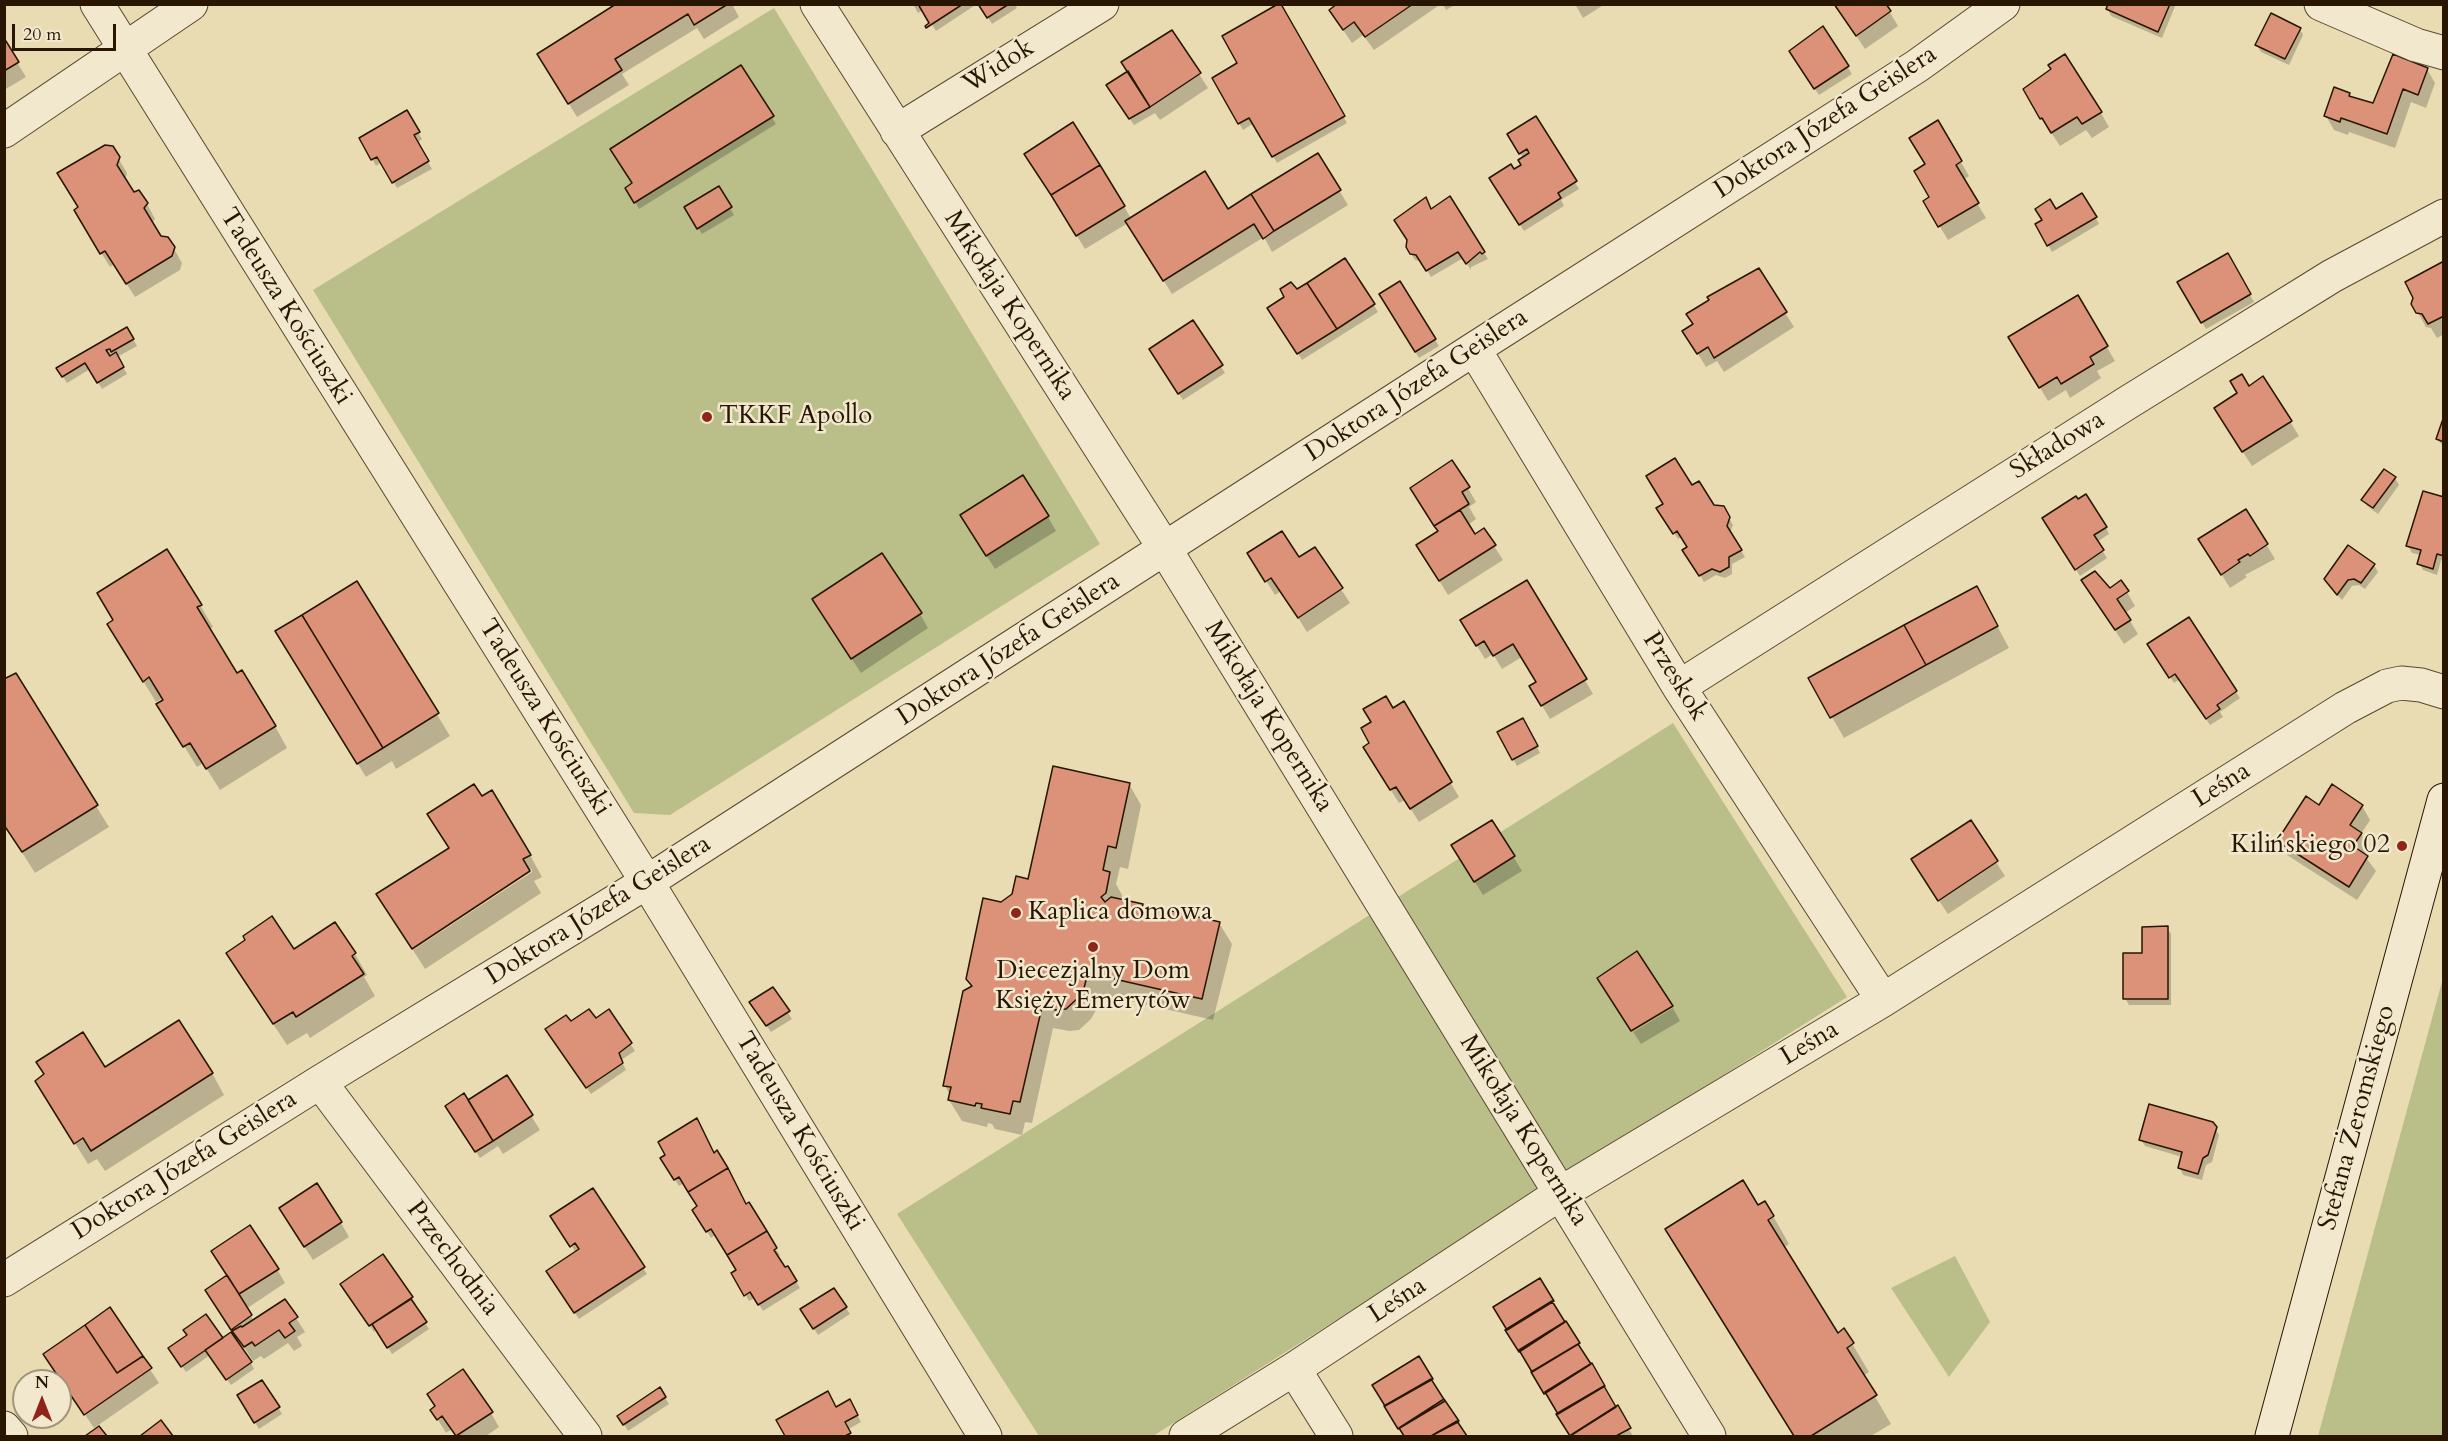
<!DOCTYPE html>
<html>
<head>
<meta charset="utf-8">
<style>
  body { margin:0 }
  #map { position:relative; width:2448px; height:1441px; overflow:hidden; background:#e9dcb3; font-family:Cardo,serif }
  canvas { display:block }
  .frame { position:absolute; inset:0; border:6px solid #281602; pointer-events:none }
  .north { position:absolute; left:12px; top:1369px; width:60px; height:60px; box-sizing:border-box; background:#f1e8ce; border:2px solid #a1947c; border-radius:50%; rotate:0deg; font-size:16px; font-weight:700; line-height:24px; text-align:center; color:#281602 }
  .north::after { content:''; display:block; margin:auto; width:21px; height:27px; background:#8f2418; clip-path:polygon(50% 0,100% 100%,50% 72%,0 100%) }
  .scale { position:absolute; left:12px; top:24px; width:104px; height:27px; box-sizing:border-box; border:3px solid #281602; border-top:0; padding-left:8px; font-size:18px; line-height:21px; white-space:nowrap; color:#281602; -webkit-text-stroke:4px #f1e8ce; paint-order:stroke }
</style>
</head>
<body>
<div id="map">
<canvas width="2448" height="1441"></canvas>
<div class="frame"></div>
<div class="north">N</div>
<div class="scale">20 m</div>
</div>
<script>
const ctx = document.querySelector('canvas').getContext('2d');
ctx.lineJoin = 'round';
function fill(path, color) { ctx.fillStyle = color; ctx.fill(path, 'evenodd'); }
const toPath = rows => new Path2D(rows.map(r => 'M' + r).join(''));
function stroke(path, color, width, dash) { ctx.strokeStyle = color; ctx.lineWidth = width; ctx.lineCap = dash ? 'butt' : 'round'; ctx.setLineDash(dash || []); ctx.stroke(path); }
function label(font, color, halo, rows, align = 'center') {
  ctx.font = font + ' Cardo,serif'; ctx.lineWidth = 5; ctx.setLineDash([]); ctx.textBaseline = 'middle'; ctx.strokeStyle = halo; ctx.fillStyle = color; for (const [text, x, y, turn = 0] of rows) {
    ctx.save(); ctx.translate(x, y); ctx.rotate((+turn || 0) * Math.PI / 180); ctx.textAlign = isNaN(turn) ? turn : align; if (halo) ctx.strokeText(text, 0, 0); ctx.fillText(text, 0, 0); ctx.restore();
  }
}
fill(toPath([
  [774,8,1100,544,670,815,634,813,313,290],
  [1673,723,1847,997,1153,1436,1039,1436,897,1214],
  [2443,978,2443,1436,2318,1436],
  [1955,1256,1990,1322,1949,1377,1891,1288]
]), '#babf8a');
fill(toPath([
  [619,4,732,4,739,17,704,39,697,28,622,74,629,85,577,117,547,68],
  [913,4,977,4,936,31,923,10,918,13],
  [980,4,1015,4,1017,8,992,24],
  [1339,4,1441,4,1374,50,1363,35,1352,43,1339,24],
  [1443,4,1453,4,1453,6,1446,10],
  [1575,4,1605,4,1583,18],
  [1835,4,1885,4,1898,26,1865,49],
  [2109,4,2176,4,2162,38,2111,16,2108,9],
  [1279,5,1347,123,1277,163,1254,123,1243,130,1214,79,1239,64],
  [1823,29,1852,74,1819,95,1794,58],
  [2300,29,2303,35,2289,65,2261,52,2257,45],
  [1172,32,1208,88,1160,120,1155,113,1134,125,1112,92,1129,72],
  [4,41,26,77,4,90],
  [740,67,776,124,639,209,627,188,634,184],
  [2427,69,2435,83,2426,108,2411,102,2395,148,2349,132,2348,135,2334,130,2326,116,2349,94,2352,98,2374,105],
  [2033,105,2101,113,2109,127,2092,138,2086,130,2060,146],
  [406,112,422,139,417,143,432,169,397,188,382,162,376,166,361,138],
  [1535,118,1579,189,1561,200,1564,206,1524,231,1491,179,1514,171,1523,165,1523,158,1509,135],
  [1938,122,1969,176,1963,180,1986,218,1948,240,1925,202,1931,198,1927,165],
  [112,148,127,173,125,180,133,194,147,204,155,219,151,223,160,237,168,238,182,263,180,270,135,297,114,264,110,267,84,225,80,208],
  [1318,155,1348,205,1272,252,1264,237,1172,294,1128,223,1085,249,1035,168,1124,206,1131,219,1228,211],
  [718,188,734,215,702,234,686,208],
  [2082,195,2099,224,2052,252,2037,225],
  [1450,199,1488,259,1471,267,1471,270,1463,258,1431,277,1422,262,1415,260,1407,247,1431,210],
  [2227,255,2254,302,2206,329,2179,283],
  [1345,260,1378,312,1302,360,1273,315,1297,291],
  [2444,263,2444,334,2437,338,2431,328,2426,327,2413,304],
  [1758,270,1794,327,1724,372,1717,361,1706,367,1693,346],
  [1400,283,1439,346,1419,358,1381,295],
  [2077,297,2115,361,2097,371,2101,378,2070,398,2066,390,2048,401,2010,338],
  [1193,322,1225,373,1183,400,1154,356],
  [127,329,137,346,117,357,127,374,102,389,90,369,67,383,58,369],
  [2263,378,2299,436,2252,466,2224,423,2249,388],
  [2444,420,2444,447,2437,439],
  [2395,478,2399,485,2378,514,2367,506,2363,500],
  [1692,487,1714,507,1723,507,1733,525,1730,533,1745,557,1732,564,1732,574,1725,578,1716,575,1704,582,1685,550,1689,548,1682,537,1678,539,1658,508],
  [1468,488,1476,502,1469,507,1476,519,1468,525,1475,536,1484,530,1503,560,1448,595,1426,559,1439,532,1420,502],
  [2444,499,2444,561,2441,560,2437,575,2423,570,2419,563,2421,555,2412,553,2408,546],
  [2246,511,2275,559,2245,575,2247,577,2230,588,2209,554],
  [1048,517,1056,531,995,569,970,530],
  [2044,519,2106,528,2109,534,2097,542,2107,558,2080,576],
  [1315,549,1350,603,1307,632,1281,591,1275,595,1258,568,1299,559],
  [2374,565,2378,572,2365,589,2359,585,2352,586,2342,600,2329,586],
  [1527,582,1593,694,1550,719,1531,687,1538,683,1522,657,1502,669,1493,654,1485,659,1462,621],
  [357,583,450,736,396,769,392,761,366,777,285,646],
  [2109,590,2127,592,2135,606,2125,613,2138,634,2124,644,2091,594],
  [200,605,213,627,209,629,236,675,275,726,287,748,220,790,203,763,197,767,171,725,163,698,156,702,121,645],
  [1988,609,2009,648,1844,738,1810,679],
  [822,614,920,614,928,628,861,673],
  [2188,619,2240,698,2220,712,2223,717,2210,725,2180,679,2174,683,2153,651],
  [15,675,109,827,35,873,4,824],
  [1403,703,1459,797,1419,822,1405,800,1399,803,1373,762,1371,743,1393,710],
  [1523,720,1540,753,1517,766,1499,733],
  [1129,784,1141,805,1128,869,1120,867,1116,884,1122,895,1121,901,1142,906,1151,921,1219,923,1232,944,1213,1020,1100,994,1096,1010,1091,1019,1079,1030,1069,1031,1053,1028,1032,1123,1025,1122,1022,1135,995,1129,992,1124,988,1123,987,1127,962,1121,949,1100,950,1095,945,1086,972,988,967,979,1001,904,1029,881],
  [2362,806,2370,820,2361,834,2369,848,2364,855,2376,871,2357,900,2287,855,2279,841,2319,807],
  [1492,822,1522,871,1483,895,1461,860],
  [1970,822,2005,876,1948,914,1921,874],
  [530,855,542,877,534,881,541,893,425,969,413,950,532,872,532,869,411,947,391,916],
  [2167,928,2171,934,2171,1005,2129,1005,2125,998,2144,955],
  [247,940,294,951,355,954,367,975,364,977,375,996,310,1038,307,1033,287,1045,240,974],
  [773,989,792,1019,771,1032,755,1009],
  [1673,1008,1680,1021,1641,1044,1633,1032],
  [609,1011,635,1051,621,1060,626,1070,591,1094,551,1036,570,1023,595,1020],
  [105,1069,212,1073,224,1095,105,1171,97,1159,88,1164,49,1102],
  [507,1077,540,1130,503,1154,498,1146,480,1158,451,1113,472,1108],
  [2212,1123,2219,1135,2212,1162,2206,1165,2202,1180,2183,1175,2180,1168,2182,1157,2145,1146,2141,1140],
  [717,1153,741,1192,738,1193,780,1255,777,1257,784,1269,788,1268,800,1288,763,1311,755,1298,749,1301,733,1274,738,1270,716,1234,711,1238,694,1210,699,1207,684,1183,679,1186,662,1158,714,1155],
  [1758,1207,1773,1216,1789,1244,1783,1248,1837,1335,1844,1330,1869,1372,1863,1376,1891,1424,1871,1436,1795,1436,1683,1257],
  [552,1216,643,1268,647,1274,579,1319,552,1278,576,1253],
  [289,1223,341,1223,349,1237,313,1260],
  [383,1256,412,1298,416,1304,414,1306,429,1329,392,1354,377,1329,374,1332,345,1290],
  [277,1269,285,1283,246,1309,254,1321,296,1318,305,1332,297,1337,302,1346,294,1351,288,1343,264,1359,261,1356,253,1361,211,1297],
  [1539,1280,1633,1436,1573,1436,1555,1406,1553,1407,1495,1308],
  [834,1290,850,1314,818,1335,806,1316],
  [110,1309,159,1383,94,1428,45,1355],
  [222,1340,251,1363,254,1369,231,1385,210,1355,186,1372,174,1355],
  [1419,1358,1466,1436,1405,1436,1382,1400],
  [262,1382,282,1414,259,1429,239,1396],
  [660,1389,669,1404,628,1431,619,1416],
  [850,1401,861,1422,847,1430,851,1436,787,1436,778,1420,836,1409],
  [432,1410,491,1413,499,1427,486,1436,457,1436,452,1429,446,1433]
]), '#0003');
const building = toPath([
  [616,4,728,4,694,25,688,14,615,59,622,70,568,104,537,54,616,4],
  [918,4,963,4,926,28,925,26,929,23,918,4],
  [978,4,1009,4,987,18,978,4],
  [1278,4,1281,4,1345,116,1272,157,1249,118,1238,124,1212,78,1237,63,1222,36,1278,4],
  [1337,4,1413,4,1365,37,1354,22,1343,30,1329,10,1337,4],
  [1834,4,1886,4,1891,11,1856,36,1834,4],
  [2108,4,2170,4,2158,32,2106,9,2108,4],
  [2271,13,2301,28,2285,59,2255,45,2271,13],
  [1823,26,1849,66,1814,89,1789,51,1823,26],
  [1172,30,1201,73,1150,107,1121,62,1172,30],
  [4,38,19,62,4,71,4,38],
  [2065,54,2102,112,2082,124,2077,117,2051,133,2042,118,2040,119,2023,89,2051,69,2048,65,2065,54],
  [2393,54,2428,68,2418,95,2403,89,2387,134,2341,118,2340,122,2324,116,2334,87,2350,93,2349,96,2373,103,2393,54],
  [741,65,774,116,634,203,625,188,632,183,610,149,741,65],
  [1128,71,1150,107,1129,119,1106,85,1128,71],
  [407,110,420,132,414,135,429,161,392,183,377,157,371,160,359,138,407,110],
  [1536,116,1577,181,1558,193,1561,198,1519,225,1489,178,1511,164,1514,169,1521,165,1518,160,1529,153,1527,149,1519,154,1507,134,1536,116],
  [1938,120,1962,161,1956,165,1979,203,1938,227,1923,201,1929,197,1914,171,1925,164,1909,138,1938,120],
  [1073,122,1100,165,1051,195,1024,154,1073,122],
  [105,145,113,146,120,157,117,165,134,192,139,190,148,203,144,208,161,236,168,237,175,247,172,256,126,284,105,251,100,254,74,210,78,207,57,173,105,145],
  [1318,153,1341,190,1274,231,1251,194,1318,153],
  [1100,165,1125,206,1076,236,1051,195,1100,165],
  [1205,171,1228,209,1251,194,1274,231,1263,239,1254,224,1163,281,1125,221,1205,171],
  [719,186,732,207,697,229,684,207,719,186],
  [2082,193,2097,217,2047,246,2035,224,2042,220,2035,209,2050,199,2056,209,2082,193],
  [1450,196,1485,252,1482,254,1480,252,1466,264,1458,252,1426,271,1416,255,1410,254,1406,247,1407,240,1394,220,1426,197,1431,209,1450,196],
  [2228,253,2251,294,2201,323,2177,282,2228,253],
  [1345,258,1375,304,1337,329,1307,283,1345,258],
  [2444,261,2444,316,2428,324,2422,314,2416,313,2411,304,2413,298,2405,282,2444,261],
  [1759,268,1787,312,1714,358,1708,347,1697,354,1682,331,1693,324,1686,314,1709,300,1707,297,1759,268],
  [1400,281,1436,339,1415,352,1379,294,1400,281],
  [1291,282,1297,289,1307,283,1337,329,1297,354,1267,308,1284,297,1280,289,1291,282],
  [2078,295,2108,346,2090,357,2094,364,2061,384,2057,377,2039,388,2008,337,2078,295],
  [1193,320,1223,365,1178,394,1149,349,1193,320],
  [127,327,134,339,111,352,110,349,106,350,110,356,116,352,124,367,97,383,85,363,62,377,56,368,127,327],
  [2242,374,2249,386,2263,376,2292,421,2242,452,2214,408,2237,393,2230,381,2242,374],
  [2444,416,2444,442,2436,439,2444,416],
  [1675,458,1692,485,1699,481,1714,505,1724,506,1730,517,1727,526,1742,550,1729,557,1729,567,1720,572,1712,569,1699,576,1682,550,1687,547,1677,531,1673,534,1656,508,1663,504,1646,476,1675,458],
  [1452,460,1470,487,1462,492,1469,504,1434,526,1410,488,1452,460],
  [2384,469,2396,477,2373,508,2361,500,2384,469],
  [1023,475,1049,516,986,556,960,515,1023,475],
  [2423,491,2444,497,2444,556,2437,554,2433,569,2417,564,2421,550,2406,546,2423,491],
  [2086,494,2107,527,2094,535,2104,550,2075,570,2042,518,2076,496,2078,499,2086,494],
  [2246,509,2268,544,2250,556,2248,554,2238,560,2240,562,2221,575,2198,539,2246,509],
  [1460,510,1475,534,1484,528,1496,545,1439,581,1416,545,1438,531,1434,526,1460,510],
  [1282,531,1299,557,1315,547,1343,588,1298,618,1271,578,1265,582,1247,553,1282,531],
  [2348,545,2375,564,2361,583,2354,579,2348,580,2337,595,2324,579,2348,545],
  [167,549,202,605,197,607,237,673,242,670,276,726,206,769,190,743,183,747,156,704,163,700,149,677,143,682,107,624,113,620,97,593,167,549],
  [882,553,922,613,851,659,812,599,882,553],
  [2095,571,2110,588,2121,580,2129,591,2117,599,2131,620,2115,630,2081,580,2095,571],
  [1527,580,1587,679,1541,706,1529,686,1536,682,1513,644,1493,656,1484,641,1476,646,1460,620,1527,580],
  [357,581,439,713,383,748,302,615,357,581],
  [1977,586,1998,626,1926,665,1904,625,1977,586],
  [302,615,383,748,357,764,275,631,302,615],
  [2189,617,2237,691,2217,705,2220,709,2206,719,2175,674,2169,678,2147,644,2189,617],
  [1904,625,1926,665,1830,718,1808,678,1904,625],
  [16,673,98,805,22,852,4,825,4,679,16,673],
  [1386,696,1393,708,1404,701,1452,782,1410,809,1396,787,1390,790,1363,747,1369,743,1361,728,1371,722,1363,709,1386,696],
  [1523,718,1538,746,1512,760,1497,732,1523,718],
  [1053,766,1130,783,1116,848,1108,846,1103,870,1110,872,1106,893,1101,897,1105,902,1111,897,1143,904,1140,917,1156,920,1159,908,1220,922,1202,999,1088,973,1084,988,1079,997,1066,1009,1056,1010,1042,1007,1020,1102,1013,1101,1010,1114,981,1108,982,1104,976,1103,975,1106,948,1100,951,1087,943,1086,963,991,972,986,966,979,983,898,1001,902,1012,894,1016,876,1028,879,1053,766],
  [474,784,482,796,492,790,531,855,523,859,530,871,412,949,376,894,449,848,427,814,474,784],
  [2332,784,2363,805,2350,825,2362,833,2353,846,2368,856,2349,887,2277,841,2306,796,2319,805,2332,784],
  [1492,820,1515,856,1474,882,1451,845,1492,820],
  [1971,820,1998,861,1938,901,1911,859,1971,820],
  [272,916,294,949,335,922,356,953,352,956,364,974,296,1017,293,1012,273,1024,226,953,245,940,243,936,272,916],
  [2168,926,2168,999,2123,999,2123,953,2142,953,2142,927,2168,926],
  [1637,951,1673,1006,1631,1031,1597,978,1637,951],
  [773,987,790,1011,766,1026,749,1002,773,987],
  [589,1009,596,1018,609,1009,632,1043,619,1053,623,1063,586,1088,545,1029,566,1015,571,1021,589,1009],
  [179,1020,213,1073,91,1151,83,1138,74,1144,35,1081,44,1074,36,1062,83,1032,105,1067,179,1020],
  [507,1075,533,1115,493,1141,468,1100,507,1075],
  [464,1093,493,1141,475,1152,445,1106,464,1093],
  [2149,1104,2213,1122,2217,1127,2208,1155,2203,1158,2198,1174,2178,1168,2182,1152,2139,1140,2149,1104],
  [697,1118,714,1153,717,1150,728,1168,688,1192,679,1177,674,1180,660,1158,665,1155,658,1142,697,1118],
  [728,1168,746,1204,749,1202,767,1231,727,1255,711,1229,706,1232,692,1210,697,1206,688,1192,728,1168],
  [1743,1180,1758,1205,1765,1201,1774,1216,1768,1220,1838,1333,1844,1328,1854,1343,1847,1348,1877,1395,1811,1436,1794,1436,1665,1229,1743,1180],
  [317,1183,342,1222,304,1247,279,1208,317,1183],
  [593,1188,645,1267,574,1313,546,1271,579,1249,575,1243,570,1247,550,1216,593,1188],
  [250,1225,279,1269,239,1294,211,1251,250,1225],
  [767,1231,777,1248,774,1250,785,1267,788,1266,797,1281,758,1305,750,1292,744,1296,731,1273,736,1270,727,1255,767,1231],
  [383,1254,413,1297,369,1326,340,1284,383,1254],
  [227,1275,252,1315,231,1330,205,1290,227,1275],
  [1540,1278,1554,1301,1507,1330,1493,1307,1540,1278],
  [834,1288,847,1307,813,1329,800,1309,834,1288],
  [285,1299,298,1317,289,1323,295,1331,285,1338,279,1330,255,1346,252,1342,244,1347,232,1331,241,1326,242,1327,285,1299],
  [411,1299,427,1322,387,1348,372,1324,411,1299],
  [1552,1301,1565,1322,1519,1352,1505,1330,1552,1301],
  [110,1307,143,1356,117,1373,85,1325,110,1307],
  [206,1314,223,1338,181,1367,168,1348,187,1335,183,1330,206,1314],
  [1566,1321,1580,1343,1532,1372,1519,1350,1566,1321],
  [85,1325,117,1373,143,1356,152,1368,84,1415,43,1354,85,1325],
  [231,1332,252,1362,226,1380,205,1350,231,1332],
  [1578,1344,1591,1364,1544,1394,1531,1372,1578,1344],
  [1419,1356,1433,1379,1385,1406,1372,1385,1419,1356],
  [1592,1363,1605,1386,1558,1414,1545,1392,1592,1363],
  [463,1369,493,1412,456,1436,442,1416,437,1420,430,1410,435,1406,427,1394,463,1369],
  [1431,1379,1445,1401,1398,1429,1384,1406,1431,1379],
  [262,1380,280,1407,254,1423,237,1395,262,1380],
  [1604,1386,1616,1407,1570,1436,1556,1414,1604,1386],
  [660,1387,666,1397,623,1425,617,1416,660,1387],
  [828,1391,836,1407,850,1399,858,1415,845,1422,851,1433,845,1436,785,1436,776,1420,828,1391],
  [1444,1399,1459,1421,1458,1422,1431,1436,1404,1436,1399,1428,1444,1399],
  [1618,1405,1631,1428,1616,1436,1572,1436,1571,1435,1618,1405],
  [161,1420,173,1436,140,1436,161,1420],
  [1457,1421,1467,1436,1431,1436,1457,1421],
  [99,1426,107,1436,85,1436,99,1426]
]);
fill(building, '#db9278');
stroke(building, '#281602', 1.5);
const street = toPath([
  [97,4,647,882,985,1436],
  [817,4,1165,549,1709,1436],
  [2321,4,2416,45,2444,53],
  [4,131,191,4],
  [897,131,1102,4],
  [1474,349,1679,687,1883,1000],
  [1679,687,2127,403,2332,276,2444,216],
  [320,1082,585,1436],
  [4,1280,320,1082,647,882,1474,349,1917,66,2003,4],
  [1294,1369,1336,1436],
  [4,1428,11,1436],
  [1186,1436,1294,1369,1561,1193,1883,1000,2345,708,2387,686,2401,683,2421,685,2444,692]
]);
const secondary = toPath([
  [2272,1436,2444,800]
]);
stroke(street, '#58482e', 35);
stroke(secondary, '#281602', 35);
stroke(street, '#f1e8ce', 33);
stroke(secondary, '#f1e8ce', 33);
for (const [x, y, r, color] of [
  [707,417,6,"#8f2418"],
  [2402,846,6,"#8f2418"],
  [1016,913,6,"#8f2418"],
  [1093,947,6,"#8f2418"]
]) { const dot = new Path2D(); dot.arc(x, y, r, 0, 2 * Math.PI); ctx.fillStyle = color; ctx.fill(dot); stroke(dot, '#f1e8ce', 2); }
label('26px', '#281602', '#f1e8ce', [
  ["Widok",999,67,-32],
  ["Doktora Józefa Geislera",1826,123,-33],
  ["Mikołaja Kopernika",1009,306,57],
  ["Tadeusza Kościuszki",285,307,58],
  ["Doktora Józefa Geislera",1417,386,-33],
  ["Składowa",2058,446,-32],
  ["Doktora Józefa Geislera",1009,650,-33],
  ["Przeskok",1674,677,58],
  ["Mikołaja Kopernika",1268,717,58],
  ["Tadeusza Kościuszki",544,718,58],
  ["Leśna",2222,786,-32],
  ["Doktora Józefa Geislera",599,911,-32],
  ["Leśna",1810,1044,-31],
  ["Stefana Żeromskiego",2358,1118,-75],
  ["Mikołaja Kopernika",1523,1131,58],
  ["Tadeusza Kościuszki",799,1132,59],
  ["Doktora Józefa Geislera",185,1166,-32],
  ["Przechodnia",452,1259,53],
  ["Leśna",1398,1301,-33]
]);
label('26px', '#281602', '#f1e8ce', [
  ["TKKF Apollo",719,417],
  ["Kilińskiego 02",2390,846,"right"],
  ["Kaplica domowa",1028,913],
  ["Diecezjalny Dom",1093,972,"center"],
  ["Księży Emerytów",1093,1002,"center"]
], 'left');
</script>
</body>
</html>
